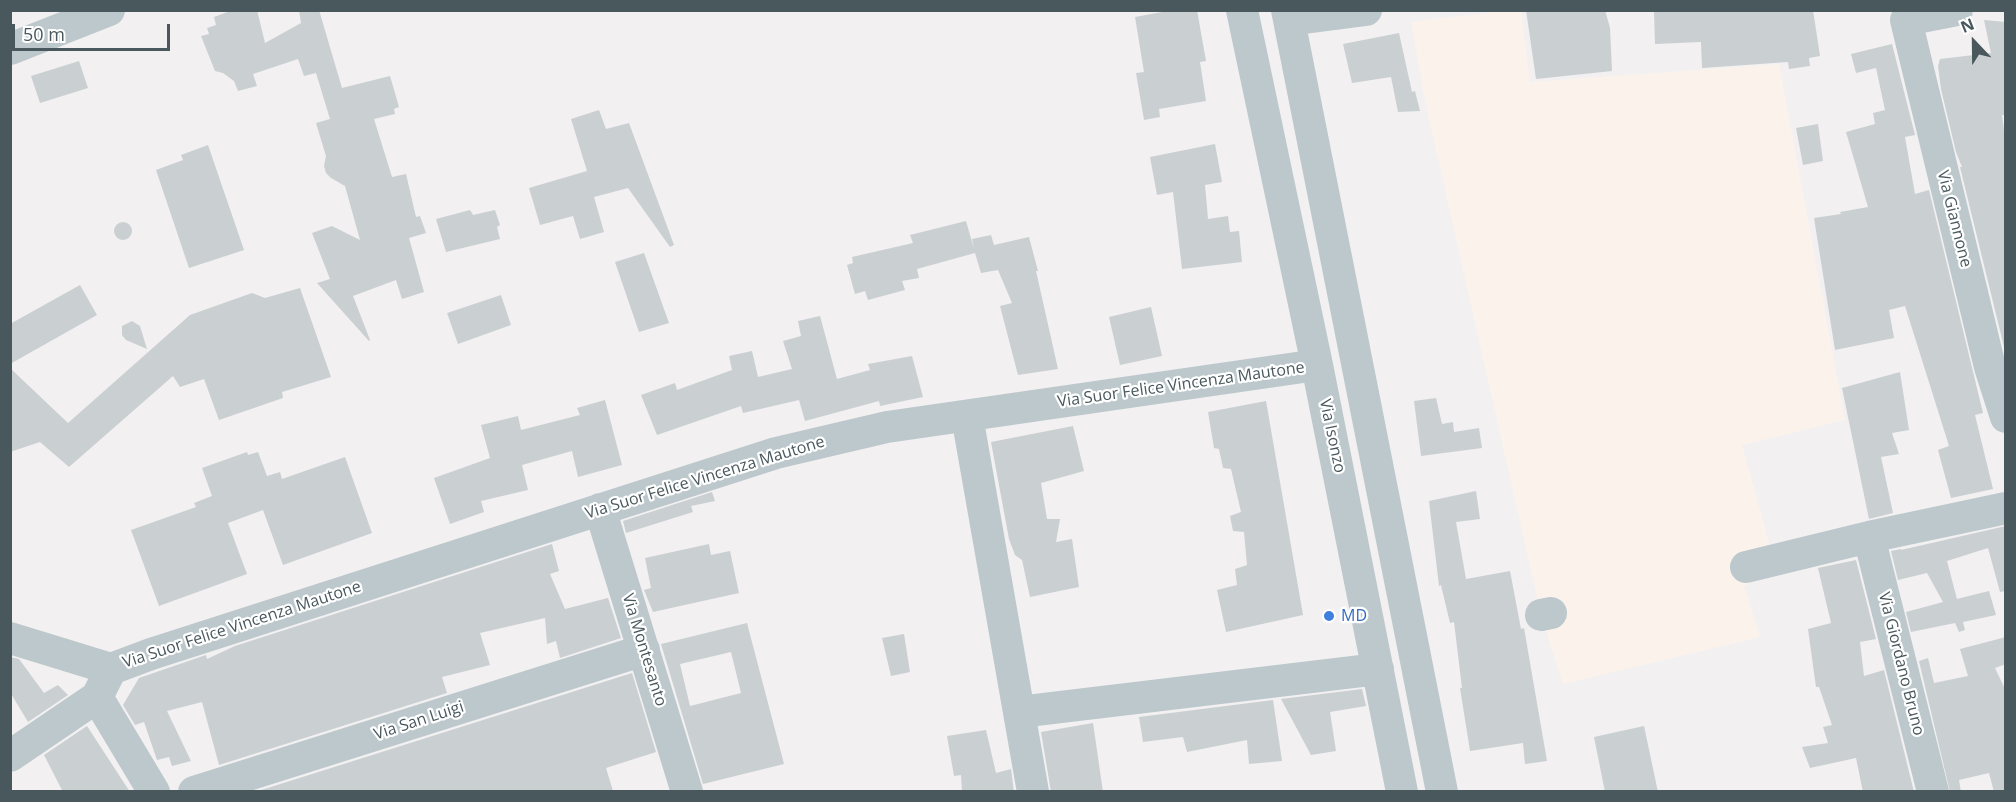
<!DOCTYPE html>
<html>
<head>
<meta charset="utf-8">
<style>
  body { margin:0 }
  #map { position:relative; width:2016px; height:802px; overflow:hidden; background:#f2f0f1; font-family:"Open Sans",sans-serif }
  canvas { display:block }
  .frame { position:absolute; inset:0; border:12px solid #49585d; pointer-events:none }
  .north { position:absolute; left:1944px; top:12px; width:60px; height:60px; -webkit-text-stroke:4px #fff; paint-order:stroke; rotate:338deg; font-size:16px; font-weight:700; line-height:24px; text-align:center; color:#49585d }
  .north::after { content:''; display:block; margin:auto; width:21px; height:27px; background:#49585d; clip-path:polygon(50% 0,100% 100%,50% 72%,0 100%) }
  .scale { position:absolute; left:12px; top:24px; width:158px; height:27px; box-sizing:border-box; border:3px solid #49585d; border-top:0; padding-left:8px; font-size:18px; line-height:21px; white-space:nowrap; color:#49585d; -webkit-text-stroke:4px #fff; paint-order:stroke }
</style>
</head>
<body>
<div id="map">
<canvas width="2016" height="802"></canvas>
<div class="frame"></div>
<div class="north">N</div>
<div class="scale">50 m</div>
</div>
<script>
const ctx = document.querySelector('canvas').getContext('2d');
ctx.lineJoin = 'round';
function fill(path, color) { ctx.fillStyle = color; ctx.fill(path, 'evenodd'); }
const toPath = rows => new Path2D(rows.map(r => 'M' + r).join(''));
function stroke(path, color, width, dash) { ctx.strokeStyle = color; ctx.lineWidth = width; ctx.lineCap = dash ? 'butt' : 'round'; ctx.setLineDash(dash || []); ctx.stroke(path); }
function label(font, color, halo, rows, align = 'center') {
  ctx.font = font + ' "Open Sans",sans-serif'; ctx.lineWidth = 4.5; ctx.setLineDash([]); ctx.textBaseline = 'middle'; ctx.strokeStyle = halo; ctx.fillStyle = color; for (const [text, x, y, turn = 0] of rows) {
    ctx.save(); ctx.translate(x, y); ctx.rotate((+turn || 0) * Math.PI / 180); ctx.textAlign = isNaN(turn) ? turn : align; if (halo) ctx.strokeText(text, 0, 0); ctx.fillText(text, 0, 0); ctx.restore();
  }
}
fill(toPath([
  [1501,11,1521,11,1530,82,1779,64,1845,420,1742,445,1777,571,1744,586,1760,637,1563,684,1541,615,1425,101,1411,22]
]), '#fbf3eb');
fill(toPath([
  [233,10,257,10,265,43,301,23,299,10,319,10,342,88,390,76,399,107,394,109,395,114,374,119,392,177,406,174,416,217,420,216,426,233,409,238,424,292,402,299,396,280,353,296,370,340,369,341,317,283,330,279,312,233,332,226,360,240,345,186,331,178,326,173,324,166,326,156,316,123,330,119,316,73,304,76,298,59,253,74,257,86,238,91,234,81,223,73,215,71,201,36,209,34,207,28,216,25,214,17],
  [1173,10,1197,10,1206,61,1200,62,1206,101,1159,109,1160,117,1144,120,1136,73,1144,72,1135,17],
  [1526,10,1605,10,1610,28,1612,71,1536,79],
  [1654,10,1813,10,1820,56,1809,58,1810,66,1789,69,1788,62,1702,68,1701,42,1655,44],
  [1984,20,2006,22,2006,115,2002,115,2006,146,2006,346,2004,347,1960,167,1962,167,1956,152,1941,89,1938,66,1940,59,1991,53],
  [1399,33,1412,92,1415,91,1420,111,1398,112,1391,77,1352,83,1343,44],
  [1892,44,1915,135,1905,137,1915,194,1929,190,1983,413,1975,415,1993,489,1951,498,1938,450,1949,446,1905,306,1889,310,1894,338,1835,350,1814,218,1841,214,1840,212,1868,207,1846,132,1875,124,1873,113,1885,110,1876,68,1856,73,1851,54],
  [79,61,88,88,40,103,31,76],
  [599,110,606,129,629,123,674,245,670,247,628,188,594,197,604,232,580,239,573,216,540,225,529,188,587,171,571,119],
  [1818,124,1823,161,1803,165,1796,128],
  [1215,144,1222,182,1205,185,1208,219,1228,216,1230,232,1239,231,1242,262,1182,269,1173,192,1157,195,1150,157],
  [208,145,244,250,189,268,156,170,183,160,181,155],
  [470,210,473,215,495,210,500,225,497,227,500,239,446,252,436,219],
  [966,221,974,249,972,239,991,235,994,245,1029,237,1038,271,1036,271,1058,369,1018,375,1000,306,1012,303,998,270,981,273,975,253,917,269,919,278,902,281,905,290,868,300,865,291,855,294,847,265,853,263,852,257,913,243,910,235],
  '114 231a9 9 0 1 1 18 0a9 9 0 1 1-18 0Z',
  [644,253,669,323,639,332,615,262],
  [80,285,97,315,10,364,10,324],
  [300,288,331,377,282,392,283,398,219,420,204,379,180,387,173,376,69,467,40,442,10,452,10,368,68,423,190,315,252,293,265,298],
  [501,295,511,325,458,344,447,313],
  [1151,307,1162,356,1120,365,1109,317],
  [820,316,837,379,870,370,868,364,912,356,923,397,880,406,879,401,805,421,799,400,743,413,741,406,657,435,641,395,675,383,677,390,732,370,729,356,752,351,758,377,792,369,783,341,801,336,798,321],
  [132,321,140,326,147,349,126,340,122,335,122,326],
  [1900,372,1909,430,1892,433,1899,454,1881,457,1893,513,1869,519,1842,388],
  [1436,398,1442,424,1453,422,1454,432,1479,428,1482,448,1421,456,1414,401],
  [605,400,622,465,578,477,572,451,522,465,528,490,481,501,484,512,450,524,434,478,490,458,481,425,518,416,521,430,580,415,577,408],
  [1266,401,1303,615,1226,632,1217,590,1237,585,1235,569,1247,565,1244,532,1233,531,1230,516,1241,512,1231,469,1223,468,1219,449,1214,448,1208,412],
  [1073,426,1084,471,1041,483,1047,519,1060,519,1056,542,1072,539,1079,587,1030,597,1022,560,1015,555,1009,539,991,442],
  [247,452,248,455,258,452,267,476,280,472,282,479,345,457,372,533,283,565,263,510,228,523,247,574,159,606,131,530,196,507,194,503,212,496,202,468],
  [1476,491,1480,519,1456,522,1466,579,1510,571,1521,629,1524,628,1547,761,1525,764,1523,743,1470,751,1460,688,1462,688,1454,622,1450,623,1441,585,1439,586,1429,501],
  [712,492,715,501,691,506,693,512,626,533,623,521],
  [2006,526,2006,591,2000,592,1988,548,1947,561,1957,599,1989,591,1996,615,1963,622,1965,630,1959,632,1955,623,1911,632,1906,612,1943,602,1927,573,1898,580,1891,551,1901,549,1901,550],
  [552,544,559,571,550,574,565,609,608,598,621,638,560,658,556,641,547,644,545,618,480,633,490,665,442,677,447,693,219,765,202,702,167,711,191,761,172,766,169,757,157,760,144,722,135,725,123,705,139,678,206,655,207,659,235,646],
  [709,544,711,555,730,551,739,593,653,612,644,590,651,588,645,558],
  [1856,560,1876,639,1860,642,1864,676,1884,670,1914,792,1863,792,1856,758,1810,768,1802,747,1828,743,1823,727,1832,725,1819,687,1816,687,1808,629,1831,623,1818,568],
  [747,623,784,764,703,784,661,644],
  [731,652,741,693,690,706,680,664],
  [904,634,910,672,891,676,882,638],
  [2006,637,2006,664,1995,668,2006,691,2006,792,1994,792,1989,773,1959,780,1961,792,1950,792,1919,661,1928,658,1934,683,1968,676,1960,649],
  [10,657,19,659,44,693,58,685,68,695,28,722,10,692],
  [632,673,656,752,606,768,613,791,255,792],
  [1362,689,1366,706,1330,712,1336,751,1311,755,1281,699],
  [1273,700,1282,761,1249,764,1247,740,1187,752,1183,737,1143,742,1139,717],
  [1093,723,1103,792,1051,792,1041,732],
  [87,726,130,792,63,792,44,755],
  [1644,726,1658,792,1605,792,1594,737],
  [986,730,996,773,1011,769,1014,792,962,792,961,775,954,776,947,736]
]), '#cacfd2');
stroke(toPath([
  [1242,10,1317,365,1402,792],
  [1287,10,1442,792],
  [1289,20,1366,10],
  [1906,20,1990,367,2006,417],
  [1906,20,1957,10],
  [10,49,109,10],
  [967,416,1033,792],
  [600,509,687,792],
  [1869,537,1933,792],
  [1746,567,1869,537,2006,508],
  [1541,615,1551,613],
  [10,638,111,669],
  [111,669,151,654,776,453,887,427,1317,365],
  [97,697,154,792],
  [1019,712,1378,669],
  [10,756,97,697,111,669],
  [194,792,644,650]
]), '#bdc8cc', 32);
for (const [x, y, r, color] of [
  [1329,616,6,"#3f7fe0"]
]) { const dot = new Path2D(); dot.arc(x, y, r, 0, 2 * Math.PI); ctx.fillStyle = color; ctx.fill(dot); stroke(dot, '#fff', 2); }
label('16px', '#49585d', '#fff', [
  ["Via Giannone",1954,219,76],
  ["Via Suor Felice Vincenza Mautone",1181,385,-8],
  ["Via Isonzo",1332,436,78],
  ["Via Suor Felice Vincenza Mautone",705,478,-17],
  ["Via Suor Felice Vincenza Mautone",242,625,-18],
  ["Via Montesanto",644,650,73],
  ["Via Giordano Bruno",1901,664,76],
  ["Via San Luigi",419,721,-18]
]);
label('16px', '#366cbe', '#fff', [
  ["MD",1341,616]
], 'left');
</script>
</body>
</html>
